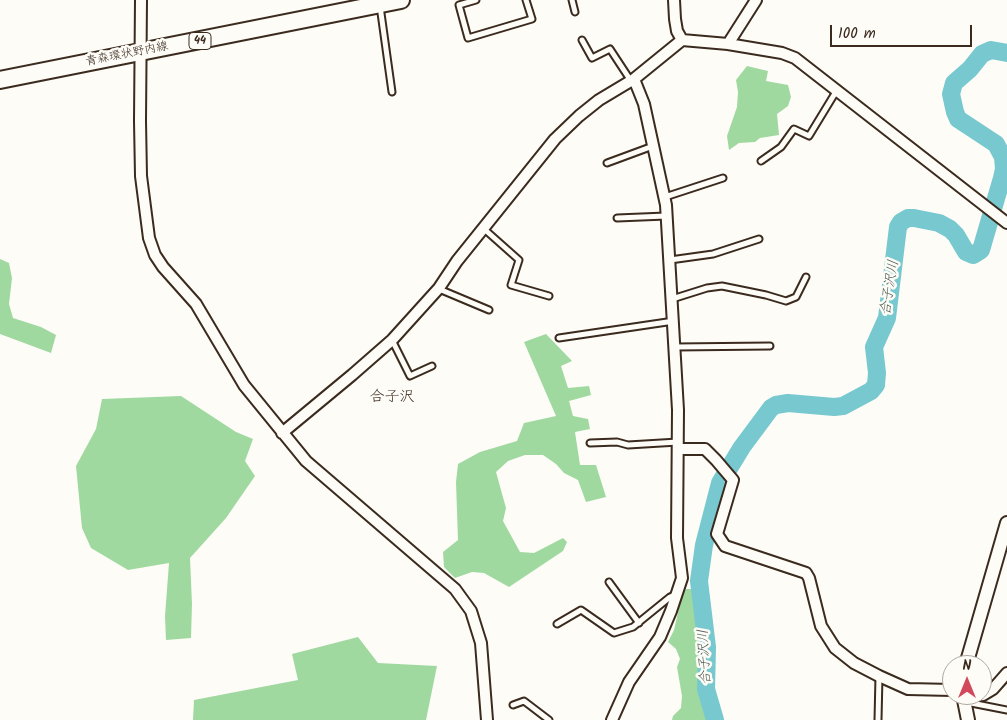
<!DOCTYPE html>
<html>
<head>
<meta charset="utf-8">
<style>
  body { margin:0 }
  #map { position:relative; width:1007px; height:720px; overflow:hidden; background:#fdfcf7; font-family:Kalam,sans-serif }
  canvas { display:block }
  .north { position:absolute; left:942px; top:655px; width:50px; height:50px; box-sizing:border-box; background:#fdfcf7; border:1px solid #afa8a0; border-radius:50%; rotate:0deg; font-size:14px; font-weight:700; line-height:20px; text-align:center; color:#3b2a1e }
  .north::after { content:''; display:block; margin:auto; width:18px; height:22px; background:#d1495b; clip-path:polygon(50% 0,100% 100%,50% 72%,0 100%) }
  .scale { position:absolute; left:830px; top:25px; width:142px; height:22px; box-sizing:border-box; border:2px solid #3b2a1e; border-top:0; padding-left:6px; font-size:15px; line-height:18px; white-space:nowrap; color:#3b2a1e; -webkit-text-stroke:4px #fdfcf7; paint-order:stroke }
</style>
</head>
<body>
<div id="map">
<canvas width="1007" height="720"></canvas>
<div class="north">N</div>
<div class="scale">100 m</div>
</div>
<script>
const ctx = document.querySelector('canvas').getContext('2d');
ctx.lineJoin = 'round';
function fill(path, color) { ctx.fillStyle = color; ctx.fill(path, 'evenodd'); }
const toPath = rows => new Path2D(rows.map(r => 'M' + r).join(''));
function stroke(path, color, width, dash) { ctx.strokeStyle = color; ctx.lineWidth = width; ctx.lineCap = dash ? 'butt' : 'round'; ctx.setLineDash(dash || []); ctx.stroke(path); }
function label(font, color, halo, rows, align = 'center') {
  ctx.font = font + ' Kalam,"Klee One",sans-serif'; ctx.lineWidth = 5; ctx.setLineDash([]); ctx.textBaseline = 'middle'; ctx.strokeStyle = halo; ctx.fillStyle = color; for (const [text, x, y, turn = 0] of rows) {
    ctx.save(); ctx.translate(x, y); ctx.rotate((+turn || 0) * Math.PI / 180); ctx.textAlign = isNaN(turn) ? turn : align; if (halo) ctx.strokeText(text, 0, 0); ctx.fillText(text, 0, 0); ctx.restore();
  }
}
fill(toPath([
  [747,66,768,71,766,81,788,85,791,97,788,106,777,114,779,135,760,138,755,142,739,143,729,150,727,136,737,107,738,92,736,80],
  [0,259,9,263,12,278,9,304,13,318,41,327,56,335,51,353,0,334],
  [546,334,572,361,561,366,568,388,589,386,591,395,569,401,573,416,588,419,590,429,575,432,580,465,596,465,606,497,586,502,578,480,564,473,556,464,543,455,525,455,508,461,496,472,506,508,503,521,520,552,534,553,563,538,567,542,563,551,509,587,484,573,472,572,455,578,444,567,443,552,458,540,456,482,458,464,480,452,517,441,524,423,556,416,524,342],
  [181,396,236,432,253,439,245,461,255,476,226,518,190,558,192,604,191,638,166,640,165,616,169,563,128,570,91,548,82,528,76,466,96,429,102,399],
  [686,589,692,589,697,609,705,698,713,720,672,720,673,716,681,708,682,696,677,667,680,659,676,649,668,642,674,630,682,595],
  [358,637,378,663,437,666,426,720,193,720,194,700,298,680,292,654]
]), '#a0d99f');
stroke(toPath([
  [715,720,706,689,707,647,699,581,704,545,720,483,742,447,771,408,776,405,788,403,834,407,843,406,871,391,876,385,877,373,874,347,887,318,898,227,901,222,908,218,914,218,939,223,950,229,956,235,966,252,973,255,981,250,1002,178,1004,169,1003,157,996,144,958,119,955,112,951,94,954,83,970,69,982,54,991,50,1007,53]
]), '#77c8cf', 18);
const service = toPath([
  [476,0,459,5,468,38,532,19,526,0],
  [572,0,575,12],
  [380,6,392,92],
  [582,40,592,58,610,49,631,81],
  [761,161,781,147,794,129,809,136,837,90],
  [607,163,653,146],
  [665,197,723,178],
  [617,218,666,216],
  [483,228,519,260,511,285,549,296],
  [670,260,713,254,759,239],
  [439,289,489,310],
  [672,299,707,288,722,286,766,295,786,301,796,297,806,277],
  [559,338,674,321],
  [392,340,410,376,432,366],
  [675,347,770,346],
  [590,443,617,442,628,445,678,442],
  [609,582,639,623],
  [557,624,581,610,614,633,633,627,670,597,675,595],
  [966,702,1007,710],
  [513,705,524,701,549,720],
  [878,720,879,676]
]);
const minor = toPath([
  [141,0,140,121,141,176,149,238,155,255,163,267,196,304,244,385,306,461,455,589,471,611,481,643,487,720],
  [674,0,675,19,677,31,682,40],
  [728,44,756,0],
  [282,433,352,375,392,340,439,288,457,261,555,139,579,116,599,100,634,79,682,40,728,44,782,53,795,58,1007,223],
  [678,449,705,449,716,460,733,480,717,534,725,546,806,573,809,578,821,626,835,648,854,663,879,676,908,689,952,690],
  [964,697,983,695,993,689,1007,673],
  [612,720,629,682,660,637,671,611,682,578,677,538,678,410,666,205,644,104,634,79]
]);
const tertiary = toPath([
  [966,665,1007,523],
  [963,695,968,720]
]);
const primary = toPath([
  [0,80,401,0]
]);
stroke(service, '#3b2a1e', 9);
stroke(minor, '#3b2a1e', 14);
stroke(tertiary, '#3b2a1e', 16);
stroke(primary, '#3b2a1e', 20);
stroke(service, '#fdfcf7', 5);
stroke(minor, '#fdfcf7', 10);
stroke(tertiary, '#fdfcf7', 12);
stroke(primary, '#fdfcf7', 16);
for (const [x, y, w] of [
  [200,41,22]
]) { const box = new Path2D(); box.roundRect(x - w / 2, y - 8.5, w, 17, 4); ctx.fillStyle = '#fdfcf7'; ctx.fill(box); stroke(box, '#3b2a1e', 1); }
label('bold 11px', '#3b2a1e', null, [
  ["44",200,41]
]);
label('12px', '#3b2a1e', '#fdfcf7', [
  ["青森環状野内線",127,55,-11]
]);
label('italic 14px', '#4d5953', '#fdfcf7', [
  ["合子沢川",891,288,-81],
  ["合子沢川",706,657,-93]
]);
label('15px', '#3b2a1e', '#fdfcf7', [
  ["合子沢",392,398]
]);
</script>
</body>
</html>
